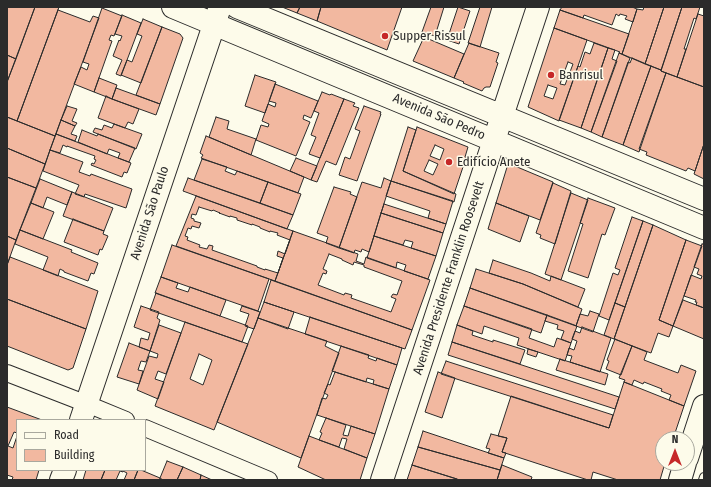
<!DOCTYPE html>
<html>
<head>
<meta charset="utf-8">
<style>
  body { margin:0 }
  #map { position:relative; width:711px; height:487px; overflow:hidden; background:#fdfbea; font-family:"Fira Sans Condensed",sans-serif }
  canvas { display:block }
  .frame { position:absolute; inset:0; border:8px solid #2b2b2b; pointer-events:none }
  .legend { position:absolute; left:16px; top:419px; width:130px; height:52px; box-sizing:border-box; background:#fdfbea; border:1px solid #a9a89e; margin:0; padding:5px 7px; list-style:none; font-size:12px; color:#2b2b2b }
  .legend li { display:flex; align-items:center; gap:8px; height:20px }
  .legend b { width:20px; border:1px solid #a9a89e }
  .north { position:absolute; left:655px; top:431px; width:40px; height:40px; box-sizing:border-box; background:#fdfbea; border:1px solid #a9a89e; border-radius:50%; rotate:0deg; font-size:11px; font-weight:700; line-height:16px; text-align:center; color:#2b2b2b }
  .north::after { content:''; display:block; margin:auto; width:14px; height:18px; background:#c62828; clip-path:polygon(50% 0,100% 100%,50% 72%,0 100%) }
</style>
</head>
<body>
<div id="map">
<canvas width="711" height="487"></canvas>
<div class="frame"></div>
<ul class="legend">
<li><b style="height:5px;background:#fdfbea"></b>Road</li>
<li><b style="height:11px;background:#f2b8a0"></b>Building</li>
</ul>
<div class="north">N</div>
</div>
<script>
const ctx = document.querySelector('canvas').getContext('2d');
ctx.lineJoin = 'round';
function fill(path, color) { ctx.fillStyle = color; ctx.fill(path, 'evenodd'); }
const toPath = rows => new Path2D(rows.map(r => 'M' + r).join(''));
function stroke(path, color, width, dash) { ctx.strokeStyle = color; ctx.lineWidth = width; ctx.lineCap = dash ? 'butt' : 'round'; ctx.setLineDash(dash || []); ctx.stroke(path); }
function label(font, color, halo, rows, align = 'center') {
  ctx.font = font + ' "Fira Sans Condensed",sans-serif'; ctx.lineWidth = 3; ctx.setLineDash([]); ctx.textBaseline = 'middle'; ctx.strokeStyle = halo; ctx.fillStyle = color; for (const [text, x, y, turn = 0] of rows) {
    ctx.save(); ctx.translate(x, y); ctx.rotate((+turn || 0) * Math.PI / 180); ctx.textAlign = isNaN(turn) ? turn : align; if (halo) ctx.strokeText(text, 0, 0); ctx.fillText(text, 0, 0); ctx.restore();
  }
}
const building = toPath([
  [7,7,35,7,16,59,7,55,7,7],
  [35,7,59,7,17,121,7,117,7,82,35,7],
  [282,7,300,7,297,13,282,7],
  [300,7,321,7,317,21,297,13,300,7],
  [321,7,402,7,387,50,317,21,321,7],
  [431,7,444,7,435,36,422,32,431,7],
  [458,7,470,11,459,44,447,40,458,7],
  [480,7,492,7,480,47,468,43,480,7],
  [562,7,632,7,637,9,633,22,625,19,627,16,620,14,619,16,616,14,612,25,584,15,583,18,560,10,562,7],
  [644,7,664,7,645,64,622,54,637,9,643,10,644,7],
  [664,7,682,7,661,70,645,64,664,7],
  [682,7,700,7,696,19,694,18,684,49,686,49,677,77,661,71,682,7],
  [102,8,122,16,114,36,111,35,109,40,112,41,94,92,74,84,81,67,87,70,89,64,83,62,102,8],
  [58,10,90,22,93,16,99,18,55,136,17,121,58,10],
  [560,10,629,34,622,54,619,53,620,52,554,28,560,10],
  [698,14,704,16,704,87,677,77,698,14],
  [122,15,141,23,121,76,116,74,122,60,113,56,119,40,120,41,122,36,115,34,122,15],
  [143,19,162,27,141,83,121,75,127,60,132,62,142,36,137,34,143,19],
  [162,27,180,34,183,38,160,104,136,95,162,27],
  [554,28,587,40,559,121,528,107,554,28],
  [568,62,573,64,565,85,560,84,568,62],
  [548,85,557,88,553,99,544,96,548,85],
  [424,37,464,54,454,78,413,61,424,37],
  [469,43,499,53,496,62,498,63,490,87,486,87,484,88,482,91,463,83,464,82,454,78,469,43],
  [594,43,608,48,581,128,559,120,578,66,580,67,585,52,590,54,594,43],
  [608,48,615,50,612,59,617,61,591,132,581,128,608,48],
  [619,53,630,58,602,137,591,132,619,53],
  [7,55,16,59,7,82,7,55],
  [632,58,651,66,623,145,602,137,628,62,630,63,632,58],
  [651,66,661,70,661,71,666,73,639,152,623,145,651,66],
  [666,73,704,87,704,144,695,171,688,168,686,171,646,155,647,152,639,149,666,73],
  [255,75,276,82,265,113,245,106,255,75],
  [99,78,117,85,112,99,94,92,99,78],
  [275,84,318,101,311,118,304,115,303,119,310,122,296,156,256,140,261,125,268,127,269,124,262,121,268,104,275,107,276,103,269,101,275,84],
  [116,88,160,104,156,115,112,99,116,88],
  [322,92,330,95,331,94,344,99,320,158,309,154,316,137,311,135,319,113,314,111,322,92],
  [106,96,112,99,139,109,133,124,128,122,125,128,98,118,106,96],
  [344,99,355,103,353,106,359,108,336,165,326,161,317,182,311,180,344,99],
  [67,106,77,109,72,121,77,123,75,126,61,120,67,106],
  [364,106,381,112,380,114,381,114,357,181,339,175,345,157,350,159,360,131,355,129,364,106],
  [7,117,55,136,45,164,7,148,7,117],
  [216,117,229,121,227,129,256,139,251,155,209,137,216,117],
  [61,120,75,126,71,134,77,136,75,141,56,134,61,120],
  [114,124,142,134,136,149,93,132,95,128,102,130,104,125,112,128,114,124],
  [408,127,416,130,403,171,456,194,454,202,391,181,408,127],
  [417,127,468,147,465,157,466,158,454,194,403,171,417,127],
  [435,145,444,149,440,160,430,156,435,145],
  [429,160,438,164,433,175,424,171,429,160],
  [82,130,97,136,98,134,135,148,129,162,118,158,120,153,109,149,107,154,78,142,82,130],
  [56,134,131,163,127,173,124,172,122,177,91,165,92,163,94,164,96,160,94,159,95,156,67,146,67,147,63,145,60,153,50,150,56,134],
  [206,136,304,177,298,193,201,158,203,155,200,153,206,136],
  [704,144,704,179,694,174,704,144],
  [7,148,45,164,36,188,7,177,7,148],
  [50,150,83,162,79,172,90,176,91,174,132,189,126,208,85,194,84,197,75,194,79,185,43,171,50,150],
  [296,158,317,166,311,180,290,171,296,158],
  [202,159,227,167,225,171,235,175,237,171,268,182,260,203,194,180,202,159],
  [508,164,510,164,553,182,540,220,496,203,508,164],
  [7,177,36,188,16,240,7,236,7,177],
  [188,178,293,215,287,229,183,191,188,178],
  [384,178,391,181,369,252,362,249,361,252,355,250,354,253,339,248,362,182,381,188,384,178],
  [40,179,72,192,67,205,47,197,43,208,31,203,40,179],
  [391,181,453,201,446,224,428,218,430,211,386,196,391,181],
  [268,182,301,194,293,215,260,203,268,182],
  [553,183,571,191,555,244,540,238,541,235,536,233,553,183],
  [334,187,351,192,350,194,357,197,339,248,326,243,328,237,317,233,334,187],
  [72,192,113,208,104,231,63,216,72,192],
  [571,193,588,200,561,280,545,274,571,193],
  [196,196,293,231,275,281,176,246,196,196],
  [588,198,615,208,605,235,602,234,588,278,568,271,583,224,580,223,588,198],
  [31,203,54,212,43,239,20,230,31,203],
  [496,203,529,216,520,242,488,229,496,203],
  [384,204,446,224,443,233,381,213,384,204],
  [199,207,212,211,213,210,220,213,219,213,230,217,230,216,237,218,237,220,252,225,252,224,260,227,260,228,270,232,270,231,278,233,277,235,290,240,285,254,278,251,277,256,283,258,278,273,265,269,265,270,257,267,257,266,212,250,213,246,209,245,207,249,199,247,200,245,187,240,188,237,185,236,188,228,191,229,192,226,199,228,201,223,194,221,194,219,191,218,192,214,196,215,199,207],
  [381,213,443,233,436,256,411,248,413,242,405,240,403,245,374,236,381,213],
  [632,217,643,221,609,320,599,316,613,273,618,275,620,270,615,268,632,217],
  [73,219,104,231,103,234,108,236,102,250,100,249,98,255,64,242,73,219],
  [643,221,653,225,625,307,615,303,643,221],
  [653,225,686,240,659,320,673,326,669,337,658,333,651,353,614,339,653,225],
  [20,230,72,250,71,252,98,263,94,274,91,273,88,281,64,272,64,271,60,269,58,276,43,270,48,257,15,244,20,230],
  [293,231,358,254,356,261,364,264,366,257,430,280,412,330,275,281,293,231],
  [7,236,16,240,7,265,7,236],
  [374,236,436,256,428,279,404,271,406,265,397,262,396,268,367,258,374,236],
  [686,240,702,246,673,326,659,320,686,240],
  [702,244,704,244,704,308,696,305,697,302,695,302,696,300,684,296,691,275,701,279,702,276,697,274,699,269,694,267,702,244],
  [172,245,269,279,258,311,161,277,172,245],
  [329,254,342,259,342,260,353,265,354,262,364,265,364,267,402,281,397,295,393,294,391,297,396,299,391,312,351,298,352,295,345,293,344,295,318,285,323,273,326,274,327,271,323,269,329,254],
  [10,257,98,291,86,329,7,299,7,265,10,257],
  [493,260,531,273,550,281,551,276,585,289,578,307,523,284,489,273,493,260],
  [476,269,523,284,582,309,576,326,470,288,476,269],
  [161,277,178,283,176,288,188,292,190,287,226,300,220,316,155,293,161,277],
  [271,280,412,330,405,349,264,302,271,280],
  [470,288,547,315,541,333,464,306,470,288],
  [156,293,248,326,242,342,150,310,156,293],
  [7,299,86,329,73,368,68,370,7,346,7,299],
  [683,300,704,308,704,339,673,326,683,300],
  [264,302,294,312,288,329,258,318,264,302],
  [615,303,625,307,614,339,604,335,615,303],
  [141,306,159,312,157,318,160,320,150,351,139,347,141,338,148,340,150,333,134,327,141,306],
  [242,306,260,312,254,329,245,326,249,314,240,311,242,306],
  [464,306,532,329,529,338,554,347,557,338,571,343,565,361,517,345,519,338,484,326,482,334,457,325,464,306],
  [590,311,599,314,593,332,576,326,580,314,588,316,590,311],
  [547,315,577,326,571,343,561,339,564,331,557,329,558,325,545,321,547,315],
  [310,317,402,348,397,365,305,334,310,317],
  [258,318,327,341,325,346,339,353,301,458,217,422,258,318],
  [185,322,248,344,214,430,155,406,185,322],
  [199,354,212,360,203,385,190,379,199,354],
  [159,325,181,333,166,374,158,371,155,379,164,382,158,399,137,390,149,356,157,358,158,354,150,351,159,325],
  [457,325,473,331,472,335,493,342,493,340,525,350,520,364,452,342,457,325],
  [582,327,611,338,600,372,570,362,572,356,567,355,569,348,574,350,577,341,572,339,575,331,580,333,582,327],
  [615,339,632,346,621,375,606,369,609,361,607,360,615,339],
  [452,342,619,397,615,409,448,355,452,342],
  [129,343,150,351,146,362,141,361,138,370,143,371,139,384,117,377,129,343],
  [341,346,369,355,368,358,376,361,377,358,397,365,389,389,373,384,374,380,367,378,366,382,332,371,341,346],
  [632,346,647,352,644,360,678,373,681,365,696,371,684,406,669,400,671,395,661,391,662,389,644,382,643,384,634,380,632,385,624,382,625,380,619,378,632,346],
  [528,349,538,352,536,357,527,354,528,349],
  [560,359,608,374,605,385,556,370,560,359],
  [446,361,613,415,609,428,441,374,446,361],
  [335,372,389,389,375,434,317,415,322,398,326,399,328,395,324,393,328,384,330,385,335,372],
  [438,372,455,378,442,418,425,412,438,372],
  [624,382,684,406,673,439,663,439,663,463,665,463,660,480,618,480,593,472,591,480,588,480,502,452,507,438,498,436,511,396,609,428,624,382],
  [7,407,42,420,17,420,17,433,14,432,8,446,13,448,17,436,17,470,39,470,36,480,12,480,13,477,7,475,7,407],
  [326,418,346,425,343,435,348,436,351,426,375,434,367,458,344,449,347,439,342,438,339,447,319,440,322,433,320,432,326,418],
  [423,431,504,458,500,470,418,447,423,431],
  [491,434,507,438,502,452,506,453,504,458,488,453,490,449,486,448,491,434],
  [309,436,367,458,360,480,326,480,298,467,309,436],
  [418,447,500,470,497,480,460,480,412,465,418,447],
  [167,461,183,467,177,480,163,480,160,478,167,461],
  [412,465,457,479,457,480,407,480,412,465],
  [502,465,532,477,531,480,497,480,502,465],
  [183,467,201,475,200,480,177,480,183,467],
  [86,470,105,470,101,480,83,480,86,470],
  [105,470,123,470,123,472,120,471,116,480,101,480,105,470],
  [123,470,138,470,134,480,124,480,127,473,123,471,123,470],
  [138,470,141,470,160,478,159,480,134,480,138,470],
  [201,475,212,480,200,480,201,475]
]);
fill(building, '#f2b8a0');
stroke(building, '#2b2b2b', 1);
const lane = toPath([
  [703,480,704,477]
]);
const street = toPath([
  [7,373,87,404,126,420],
  [145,428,269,480]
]);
const secondary = toPath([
  [173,7,704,228],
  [237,7,704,199],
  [81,420,220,7],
  [687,458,704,406],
  [61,480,65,470],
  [382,480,538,7],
  [680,480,685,463]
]);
stroke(lane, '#2b2b2b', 10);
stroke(street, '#2b2b2b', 18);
stroke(secondary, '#2b2b2b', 24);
stroke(lane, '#fdfbea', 8);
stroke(street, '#fdfbea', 16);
stroke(secondary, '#fdfbea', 22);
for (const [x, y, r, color] of [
  [385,36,4,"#c62828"],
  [551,75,4,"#c62828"],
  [449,162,4,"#c62828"]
]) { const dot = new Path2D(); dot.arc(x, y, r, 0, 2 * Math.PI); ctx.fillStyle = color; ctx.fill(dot); stroke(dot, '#fdfbea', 1.5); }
label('13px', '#2b2b2b', '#fdfbea', [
  ["Supper Rissul",393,36],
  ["Banrisul",559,75],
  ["Edifício Anete",457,162]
], 'left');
label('13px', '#2b2b2b', '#fdfbea', [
  ["Avenida São Pedro",439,117,23],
  ["Avenida São Paulo",150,213,-72],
  ["Avenida Presidente Franklin Roosevelt",449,278,-72]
]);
</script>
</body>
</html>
